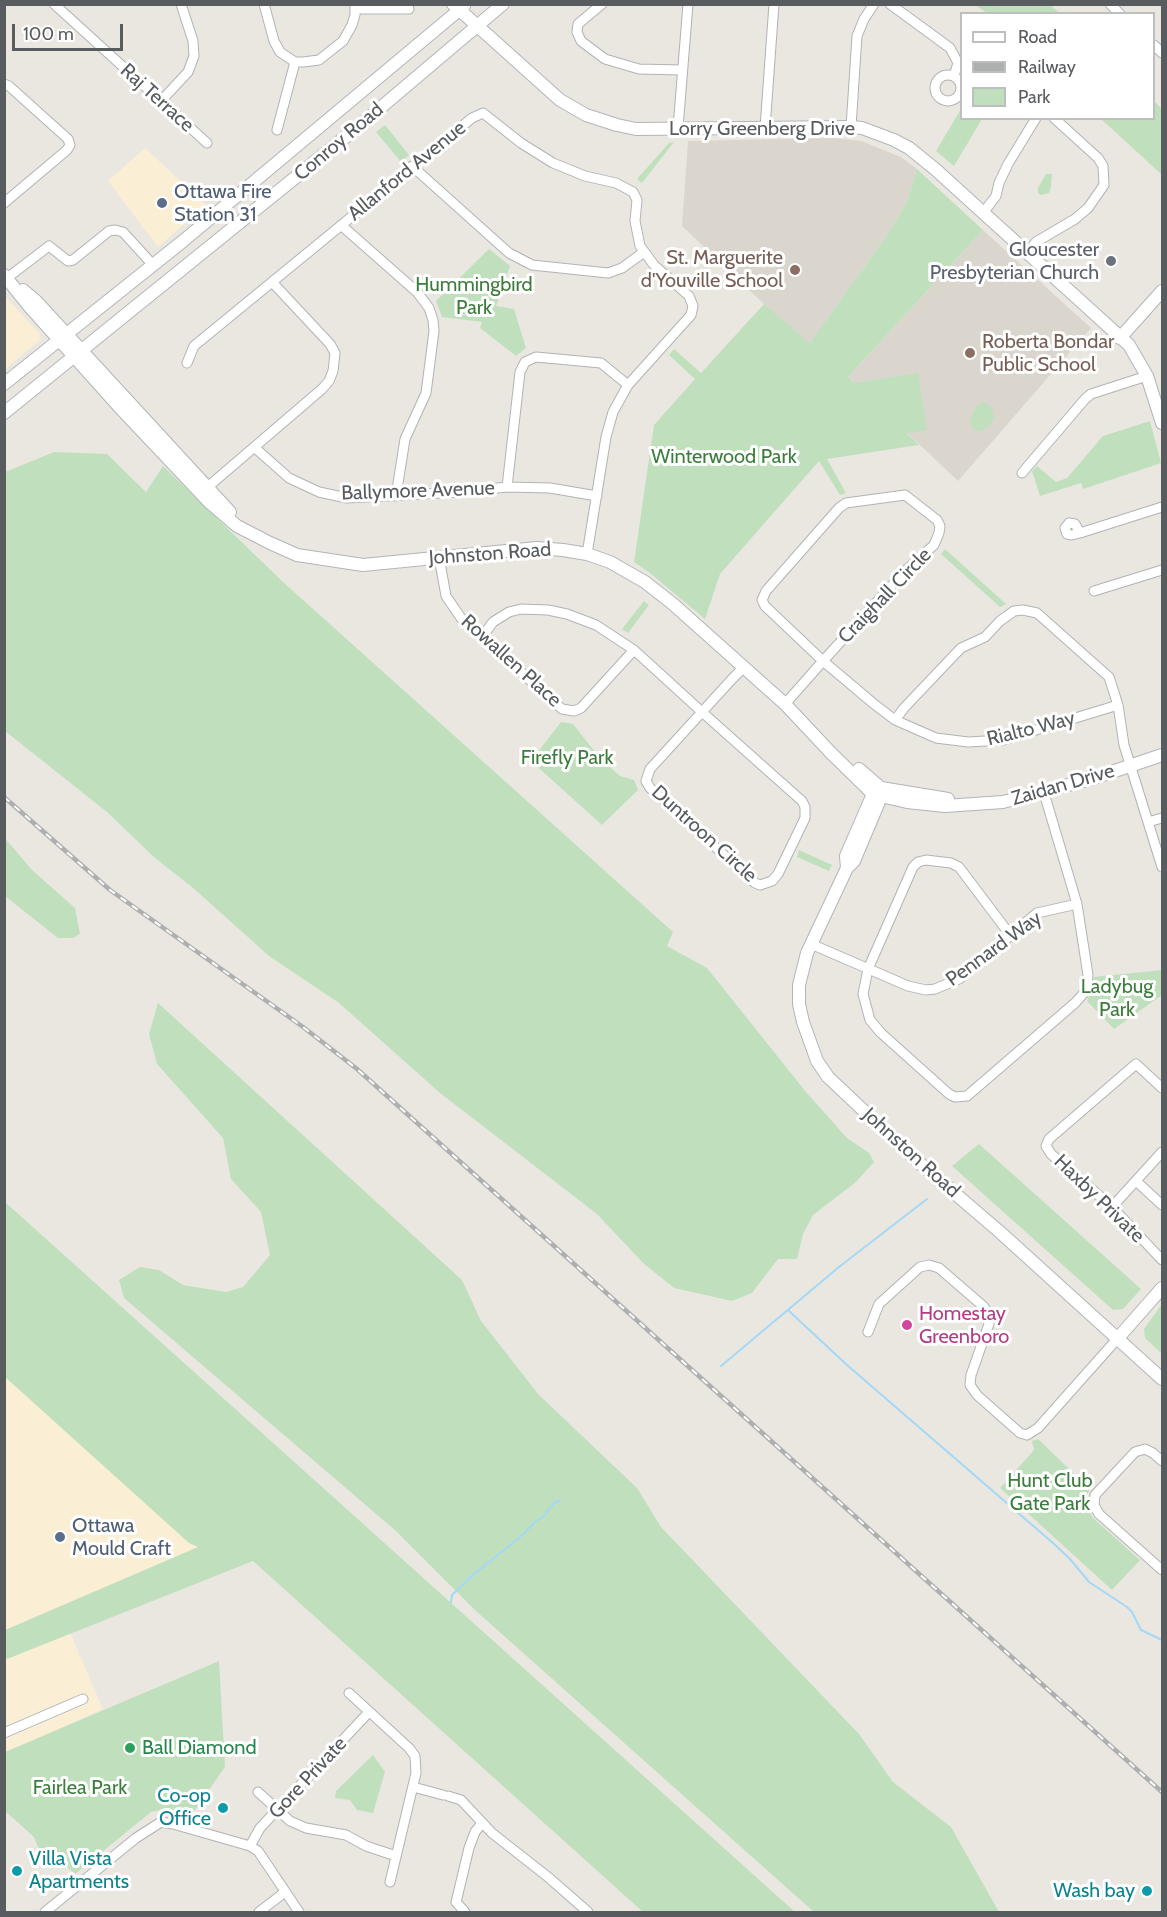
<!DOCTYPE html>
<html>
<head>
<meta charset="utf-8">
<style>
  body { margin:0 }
  #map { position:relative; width:1167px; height:1917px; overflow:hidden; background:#eae7e0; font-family:Cabin,sans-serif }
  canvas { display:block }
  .frame { position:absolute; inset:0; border:6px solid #585c5f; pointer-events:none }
  .legend { position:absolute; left:960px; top:12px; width:195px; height:108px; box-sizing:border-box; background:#fff; border:2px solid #bcbebf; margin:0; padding:8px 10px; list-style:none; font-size:18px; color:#585c5f }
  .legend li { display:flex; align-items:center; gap:12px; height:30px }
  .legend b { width:30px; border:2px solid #bcbebf }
  .scale { position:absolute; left:12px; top:24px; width:111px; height:27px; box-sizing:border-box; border:3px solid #585c5f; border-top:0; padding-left:8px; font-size:18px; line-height:21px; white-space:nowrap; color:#585c5f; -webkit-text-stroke:4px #fff; paint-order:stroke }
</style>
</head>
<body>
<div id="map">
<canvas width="1167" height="1917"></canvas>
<div class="frame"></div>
<ul class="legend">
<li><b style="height:8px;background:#fff"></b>Road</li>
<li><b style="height:8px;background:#aeafaf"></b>Railway</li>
<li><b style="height:16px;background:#c0e0bd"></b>Park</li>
</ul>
<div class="scale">100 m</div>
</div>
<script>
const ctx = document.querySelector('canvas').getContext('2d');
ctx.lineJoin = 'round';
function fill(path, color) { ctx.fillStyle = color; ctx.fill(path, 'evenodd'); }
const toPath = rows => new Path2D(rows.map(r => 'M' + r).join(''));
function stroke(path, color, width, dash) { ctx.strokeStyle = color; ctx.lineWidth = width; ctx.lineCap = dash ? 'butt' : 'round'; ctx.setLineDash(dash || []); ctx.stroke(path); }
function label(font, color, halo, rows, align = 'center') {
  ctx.font = font + ' Cabin,sans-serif'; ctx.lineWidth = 6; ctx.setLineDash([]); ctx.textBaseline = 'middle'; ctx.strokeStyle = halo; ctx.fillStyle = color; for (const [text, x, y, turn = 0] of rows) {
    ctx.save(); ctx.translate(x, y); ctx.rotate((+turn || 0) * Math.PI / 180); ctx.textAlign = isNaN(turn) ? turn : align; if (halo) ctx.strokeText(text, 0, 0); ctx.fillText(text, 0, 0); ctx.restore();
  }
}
fill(toPath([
  [145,148,206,205,158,247,108,181],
  [5,296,40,334,39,341,5,369],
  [4,1372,199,1547,59,1607,103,1709,5,1753]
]), '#faefd5');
fill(toPath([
  [833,138,861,141,901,157,917,169,907,202,886,237,810,344,764,304,682,226,688,141],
  [983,230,1091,328,958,481,848,377]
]), '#dad6ce');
fill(toPath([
  [975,5,1050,5,1060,13,987,13],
  [1154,101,1162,109,1162,175,1101,119,1154,118],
  [961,109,962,118,982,119,954,166,936,151],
  [385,125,409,155,401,162,376,132],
  [674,142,642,183,637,179,669,143],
  [917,169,983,230,848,377,854,383,918,373,927,430,907,433,919,445,827,459,846,493,840,495,819,461,720,574,705,619,650,573,634,562,654,425,695,379,669,355,674,349,701,373,764,304,810,343,886,237,907,202],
  [1046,174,1052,174,1051,187,1049,193,1041,195,1038,193,1038,188],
  [489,249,510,266,496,306,514,309,526,348,516,356,480,328,482,322,442,317,436,301],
  [982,402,988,404,993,410,994,418,988,427,983,430,976,431,972,428,970,418,977,405],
  [1150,421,1161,463,1083,489,1081,483,1040,496,1032,471,1037,466,1056,482,1067,478,1103,436],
  [54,452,107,454,146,492,163,466,283,582,673,932,667,946,707,968,806,1092,847,1138,869,1153,874,1162,856,1182,813,1215,803,1234,797,1259,778,1259,752,1293,732,1301,674,1288,643,1263,597,1214,440,1093,339,1003,269,956,192,887,155,858,107,812,5,731,5,472],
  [945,549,1006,604,1000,607,941,554],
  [644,601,649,605,628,633,622,629],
  [561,722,573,724,599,757,620,776,634,780,638,790,602,825,531,761],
  [4,837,32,870,75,908,80,934,73,938,58,938,5,896],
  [799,850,832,865,829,871,797,857],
  [1162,970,1162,995,1114,1029,1087,1001,1092,989,1094,977],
  [158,1003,462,1280,481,1321,539,1395,637,1488,661,1527,859,1734,893,1782,951,1827,999,1912,814,1912,476,1611,396,1531,124,1298,119,1280,140,1267,159,1270,183,1285,226,1292,243,1287,270,1255,261,1212,231,1179,223,1138,157,1064,149,1034],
  [979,1144,1141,1289,1123,1309,1113,1310,952,1166],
  [5,1202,795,1912,643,1912,253,1561,7,1659,5,1656,5,1630,198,1547,189,1543,5,1377],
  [1162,1304,1162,1354,1145,1338,1144,1329],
  [1038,1439,1090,1489,1087,1495,1086,1506,1093,1518,1140,1560,1112,1590,1000,1488,1034,1450,1032,1441],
  [219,1661,225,1767,190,1817,165,1809,151,1812,75,1874,65,1865,58,1864,38,1847,34,1837,5,1811,5,1752],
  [373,1755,385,1772,373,1813,357,1810,350,1800,335,1798,336,1791]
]), '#c0e0bd');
stroke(toPath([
  [789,1311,847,1365,1053,1543,1070,1559,1089,1582,1127,1607,1132,1612,1141,1630,1162,1640],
  [721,1366,839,1267,927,1199],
  [451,1602,452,1595,473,1575,519,1538,536,1521,544,1516,554,1503,560,1500]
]), '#a3d8f7', 2);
const street = toPath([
  [54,4,207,143],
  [264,4,274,41,280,52,295,62,303,62,319,60,343,41,352,25,355,15,355,4],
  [602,4,578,24,577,32,581,41,605,59,639,69,681,70],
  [890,4,950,48,958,63,954,76],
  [1110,4,1120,14],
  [355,9,409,9],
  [1154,45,1162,53],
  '935 88a13 13 0 1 1 26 0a13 13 0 1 1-26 0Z',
  [4,84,9,86,68,139,70,145,67,150,4,203],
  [161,101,188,72,194,56,193,41,181,4],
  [851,127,857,36,864,19,874,4],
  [678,128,688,4],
  [765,128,774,4],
  [277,130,295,62],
  [412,166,509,253,532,265,608,273,622,268,644,252],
  [983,213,996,196,999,183,1008,164,1036,118],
  [341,225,417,292,429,308,433,320,434,331,426,393,405,439,396,496],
  [1028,253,1036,242,1075,219,1088,208,1104,185,1103,166,1098,158,1054,118],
  [7,278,49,246,68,261,73,260,109,231,115,230,123,232,153,265],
  [187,363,194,346,472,118,483,113,521,143,553,163,585,176,616,183,633,192,637,200,635,221,640,246,654,265,689,296,693,306,691,315,628,385,613,412,606,437,587,554],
  [254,447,289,478,319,492,347,498,460,492,507,487,550,488,597,496],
  [1022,473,1085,399,1091,394,1147,376],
  [507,487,520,372,525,362,536,357,601,363,628,385],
  [203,491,322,389,329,381,333,371,335,353,330,344,272,282],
  [1069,523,1075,524,1080,533,1072,535,1067,534,1065,528,1069,523],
  [1080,533,1162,507],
  [439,557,446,596,461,618,562,709,574,711,581,708,634,650],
  [1094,591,1162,570],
  [482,637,493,622,509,612,521,609,548,610,567,614,596,625,634,650,702,712,802,801,805,807,805,818,778,874,772,881,760,885,755,883,650,788,646,781,650,769,702,712,733,678,744,667],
  [785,704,823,661,905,571,934,545,939,533,940,526,937,520,905,495,846,503,839,508,766,591,762,600,765,606,823,661,874,704,895,720,936,738,968,742,1003,740,1118,705],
  [895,720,904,708,961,648,985,637,1000,621,1014,611,1023,610,1037,613,1109,677,1118,705,1124,745,1162,867],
  [1148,822,1162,818],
  [1011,936,959,867,951,863,926,860,918,862,913,867,868,969,863,994,870,1020,881,1033,949,1094,955,1097,967,1096,1075,1003,1084,993,1087,985,1088,975,1077,904,1044,793],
  [811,944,908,986,926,990,935,989,959,979,1037,913,1077,904],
  [1162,1088,1136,1064,1049,1139,1046,1146,1051,1154,1112,1207,1162,1260],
  [1136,1181,1162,1205],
  [1112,1207,1162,1152],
  [868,1332,879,1304,920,1267,929,1265,939,1268,983,1306,989,1314,989,1324,971,1375,970,1385,977,1395,1020,1433,1027,1435,1038,1428,1118,1338],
  [1162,1461,1153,1453,1145,1449,1135,1452,1095,1495,1094,1505,1099,1514,1162,1570],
  [349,1693,409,1748,415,1756,416,1773,390,1882],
  [4,1733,83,1699],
  [413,1787,443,1795],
  [258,1792,290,1821,306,1828,346,1835,366,1846,396,1856],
  [448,1796,461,1800,492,1833,548,1877,588,1912],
  [250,1846,260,1828,369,1712],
  [45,1912,136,1838,161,1822,173,1824,250,1846,258,1851,299,1912],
  [259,1912,285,1892],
  [465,1912,456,1902,458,1894,469,1848,475,1832,482,1823]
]);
const secondary = toPath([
  [453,4,560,100,586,115,617,125,636,129,851,127,862,128,894,140,909,148,935,169,1129,345,1147,376,1162,423],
  [4,275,29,306,122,410,209,502,237,526,270,543,297,555,363,565,537,548,563,550,587,554,610,562,645,582,673,604,785,704,831,753,873,794,907,802,945,806,1003,802,1091,779,1162,755],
  [23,290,36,301,230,512],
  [1120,338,1162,291],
  [4,384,183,241,464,6],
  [4,413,359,126,503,4],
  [859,769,881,788,881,797,854,861,847,868,807,953,799,985,799,1004,803,1022,817,1061,828,1077,916,1160,1001,1233,1162,1379],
  [881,788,948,799],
  [847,868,846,856,873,794,878,790],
  [1118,1338,1162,1288]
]);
stroke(street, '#b0b3b6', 11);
stroke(secondary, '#b1b5b9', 14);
stroke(street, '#fff', 9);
stroke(secondary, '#fff', 12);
const rail = toPath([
  [4,797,110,890,303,1027,357,1069,1162,1792]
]);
stroke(rail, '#aeafaf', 4.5);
stroke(rail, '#fff', 2, [7]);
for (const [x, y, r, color] of [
  [162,203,6,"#5c6f8a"],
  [1111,261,6,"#6b7280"],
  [795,270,6,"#8d6e63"],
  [970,353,6,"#8d6e63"],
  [907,1325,6,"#d1479c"],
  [60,1537,6,"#5c6f8a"],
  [130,1748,6,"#2e9e5b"],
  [223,1808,6,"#0f9aa8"],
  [17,1871,6,"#0f9aa8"],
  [1147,1891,6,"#0f9aa8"]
]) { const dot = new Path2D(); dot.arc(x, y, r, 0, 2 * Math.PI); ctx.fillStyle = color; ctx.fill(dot); stroke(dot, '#fff', 2); }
label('20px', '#585c5f', '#fff', [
  ["Raj Terrace",157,98,42],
  ["Lorry Greenberg Drive",762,129],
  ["Conroy Road",339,142,-40],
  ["Allanford Avenue",407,171,-39],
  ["Ballymore Avenue",418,491,-2],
  ["Johnston Road",490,554,-4],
  ["Craighall Circle",885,596,-46],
  ["Rowallen Place",511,661,42],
  ["Rialto Way",1031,729,-14],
  ["Zaidan Drive",1063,785,-16],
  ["Duntroon Circle",704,834,42],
  ["Pennard Way",994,949,-36],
  ["Johnston Road",911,1153,42],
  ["Haxby Private",1099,1199,44],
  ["Gore Private",308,1778,-47]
]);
label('20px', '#4e5e75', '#fff', [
  ["Ottawa Fire",174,192],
  ["Station 31",174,215],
  ["Ottawa",72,1526],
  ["Mould Craft",72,1549]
], 'left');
label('20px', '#5b616d', '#fff', [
  ["Gloucester",1099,250],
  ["Presbyterian Church",1099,273]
], 'right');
label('20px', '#785e54', '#fff', [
  ["St. Marguerite",783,258],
  ["d'Youville School",783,281],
  ["Roberta Bondar",982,342,"left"],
  ["Public School",982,365,"left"]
], 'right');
label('20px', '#3b7d3a', '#fff', [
  ["Hummingbird",474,285],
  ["Park",474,308],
  ["Winterwood Park",724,457],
  ["Firefly Park",567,758],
  ["Ladybug",1117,987],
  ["Park",1117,1010],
  ["Hunt Club",1050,1481],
  ["Gate Park",1050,1504],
  ["Fairlea Park",80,1788]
]);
label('20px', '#b23c85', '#fff', [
  ["Homestay",919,1314],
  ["Greenboro",919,1337]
], 'left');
label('20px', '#27864d', '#fff', [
  ["Ball Diamond",142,1748]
], 'left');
label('20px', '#0d838f', '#fff', [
  ["Co-op",211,1796],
  ["Office",211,1819],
  ["Villa Vista",29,1859,"left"],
  ["Apartments",29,1882,"left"],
  ["Wash bay",1135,1891]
], 'right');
</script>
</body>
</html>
